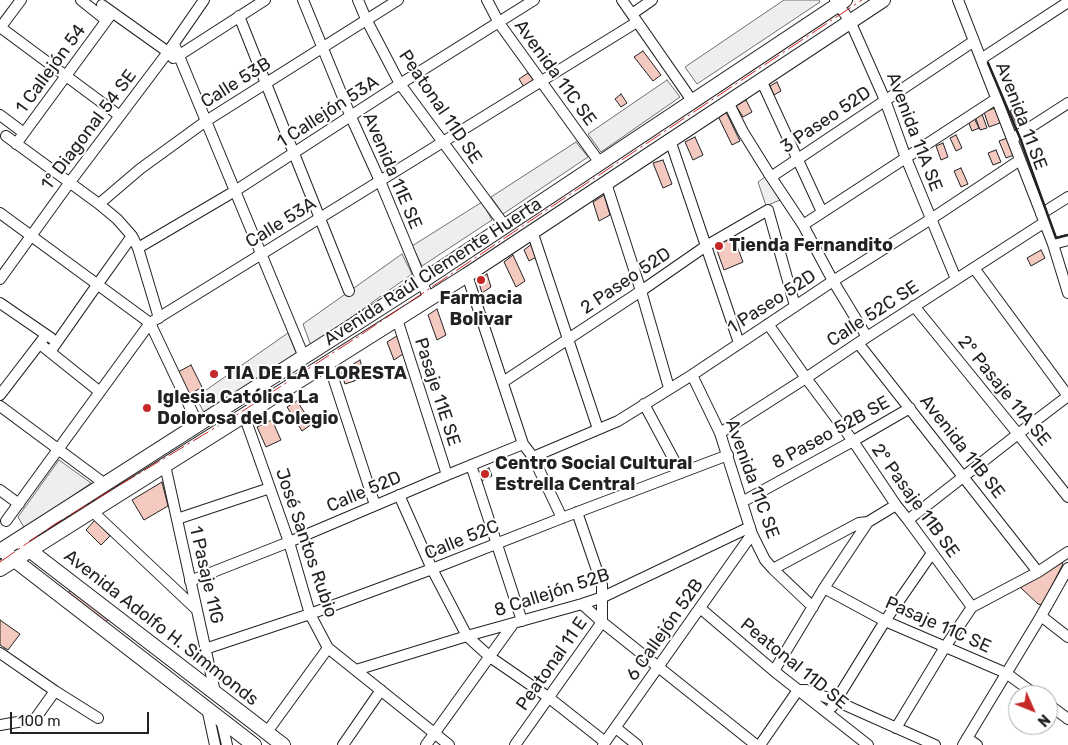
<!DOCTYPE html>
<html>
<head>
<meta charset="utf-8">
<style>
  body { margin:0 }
  #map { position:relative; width:1068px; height:745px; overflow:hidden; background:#fff; font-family:Rubik,sans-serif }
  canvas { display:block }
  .north { position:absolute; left:1008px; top:685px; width:50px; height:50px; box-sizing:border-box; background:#fff; border:1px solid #a7a7a7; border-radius:50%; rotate:134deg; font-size:14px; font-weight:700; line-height:20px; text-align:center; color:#222 }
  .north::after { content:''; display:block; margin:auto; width:18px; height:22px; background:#c62828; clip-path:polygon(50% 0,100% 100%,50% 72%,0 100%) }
  .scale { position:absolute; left:10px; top:712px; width:139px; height:22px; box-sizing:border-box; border:2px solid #222; border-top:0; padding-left:6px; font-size:15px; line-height:18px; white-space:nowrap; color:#222; -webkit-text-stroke:4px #fff; paint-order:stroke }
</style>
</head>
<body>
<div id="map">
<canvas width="1068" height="745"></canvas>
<div class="north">N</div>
<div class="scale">100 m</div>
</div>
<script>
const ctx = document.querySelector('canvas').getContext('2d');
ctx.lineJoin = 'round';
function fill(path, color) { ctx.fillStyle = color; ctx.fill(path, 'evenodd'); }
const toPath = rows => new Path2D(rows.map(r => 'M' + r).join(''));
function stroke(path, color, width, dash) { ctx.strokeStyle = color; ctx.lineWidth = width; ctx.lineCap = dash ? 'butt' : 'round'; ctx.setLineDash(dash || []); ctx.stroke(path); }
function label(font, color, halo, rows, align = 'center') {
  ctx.font = font + ' Rubik,sans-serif'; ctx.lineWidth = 4; ctx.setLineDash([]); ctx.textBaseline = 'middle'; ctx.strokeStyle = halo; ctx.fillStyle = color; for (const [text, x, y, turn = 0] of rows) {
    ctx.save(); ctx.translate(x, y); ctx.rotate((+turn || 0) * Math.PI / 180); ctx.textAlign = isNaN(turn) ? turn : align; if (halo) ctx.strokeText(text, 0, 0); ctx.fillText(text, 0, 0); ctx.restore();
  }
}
const green = toPath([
  [784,0,819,0,820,2,697,84,685,67,784,0],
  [667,80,680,97,601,152,588,134,667,80],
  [576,142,588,157,503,214,491,197,576,142],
  [765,177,780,200,766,206,758,182,765,177],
  [482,202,492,220,422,266,412,246,482,202],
  [402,254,412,274,311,346,303,324,402,254],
  [288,333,297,355,204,413,196,397,288,333],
  [59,460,91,483,25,529,18,517,59,460]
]);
fill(green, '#eee');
stroke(green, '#6f6f6f', 1);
const building = toPath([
  [643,51,661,75,653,81,634,57,643,51],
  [528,73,534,81,524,87,519,79,528,73],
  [777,82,781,91,774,95,770,86,777,82],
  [621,94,627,103,621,107,615,99,621,94],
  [746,100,752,112,743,117,736,106,746,100],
  [1017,107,1024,122,1017,125,1010,111,1017,107],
  [995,108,1000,123,989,127,984,112,995,108],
  [726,112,740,141,732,145,718,116,726,112],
  [982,114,987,128,980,130,975,116,982,114],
  [974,118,979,128,972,131,968,121,974,118],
  [956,135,962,148,956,151,950,138,956,135],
  [695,137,703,155,693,160,685,142,695,137],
  [1007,138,1014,155,1006,158,999,141,1007,138],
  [943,143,948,157,941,160,936,146,943,143],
  [996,150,1001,162,993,165,988,153,996,150],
  [663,160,672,184,663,188,653,163,663,160],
  [961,168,968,184,961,187,954,171,961,168],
  [604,195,610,215,599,221,593,202,604,195],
  [734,238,743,262,724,270,715,245,734,238],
  [533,243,538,256,529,261,524,250,533,243],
  [1041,250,1045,258,1031,266,1027,258,1041,250],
  [513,255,525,281,516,287,504,262,513,255],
  [487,274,491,287,482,293,478,280,487,274],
  [437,309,446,335,437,340,428,315,437,309],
  [397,336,403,354,394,360,387,342,397,336],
  [360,360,365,378,354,381,350,366,360,360],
  [191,365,202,387,189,395,178,372,191,365],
  [350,366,354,381,345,384,341,372,350,366],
  [297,401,312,424,302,431,287,407,297,401],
  [272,420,281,440,266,447,257,427,272,420],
  [489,468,492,476,481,481,478,472,489,468],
  [162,482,168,506,144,520,132,500,162,482],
  [95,520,110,536,101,545,86,530,95,520],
  [1061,561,1063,564,1042,605,1038,604,1021,588,1021,584,1061,561],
  [73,587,110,617,105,623,68,593,73,587],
  [0,620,20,634,8,650,0,645,0,620]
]);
fill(building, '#f3c9c0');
stroke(building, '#222', 1);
const minor = toPath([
  [81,0,106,20],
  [303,0,351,117,380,181,429,299],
  [358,0,366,19,400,84,505,226],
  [487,0,499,23,600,163],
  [622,0,693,102],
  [835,0,850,21,885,100,906,158,956,279],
  [958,0,1053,244,1068,293],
  [102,5,168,52],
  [632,14,652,0],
  [239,16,349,291],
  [0,27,120,116],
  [0,28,21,0],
  [174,44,304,357],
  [173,58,178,56,265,0],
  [981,59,1068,2],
  [761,80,822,212],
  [728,102,743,132,771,177,803,225,833,281,867,337],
  [0,115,24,133],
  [6,136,99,204,117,219,132,236,138,248,159,318],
  [1012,139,1068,103],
  [670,140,706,246,739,343],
  [16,144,112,13],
  [771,177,974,41],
  [606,183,641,291,669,388],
  [99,204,140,169,206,121,398,0],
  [0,213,150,323,198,424],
  [1041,214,1068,197],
  [803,225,996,99],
  [532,231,598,429],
  [1053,244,1068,240],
  [138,248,235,191,400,84,534,0],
  [974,268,1068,396],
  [467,275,523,444,533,457,562,518],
  [0,279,70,182,168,52,204,0],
  [0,303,51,338],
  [914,306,1018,434,1068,497],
  [397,319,447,475],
  [768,324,806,378,853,441,896,505,908,520,972,607],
  [858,343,1038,572],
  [40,344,100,392],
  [50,352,97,285,132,236],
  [328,362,375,505],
  [692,375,720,433,752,534,765,560,773,569,813,607],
  [503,382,641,291,706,246,768,210,795,306],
  [0,395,46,335],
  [644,404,681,473],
  [0,406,105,484],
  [244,415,289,542,310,614,328,648,449,745],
  [720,433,806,378,867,337,1045,222],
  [533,457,618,421,692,375,833,281,931,219,1020,160],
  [165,465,215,692],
  [471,465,522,621],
  [0,490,19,504],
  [399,495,432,569,467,636,490,657,548,697,605,742],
  [742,502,853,441,910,408],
  [92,511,196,609],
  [177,519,270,488],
  [908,520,1018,434,1068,396],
  [6,521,150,323,637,22],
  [773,569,859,523,868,522,896,505],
  [190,581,289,542,447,475,523,444],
  [824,588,885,621,1006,673,1036,695],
  [582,604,602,622,756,745],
  [700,608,774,671,868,745],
  [1041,616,1068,637],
  [205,649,310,614,432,569,562,518,728,455],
  [0,653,55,691,98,718],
  [356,670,467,636,582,604,603,597,750,527],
  [774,671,824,588,868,522],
  [1048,704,1068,719],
  [832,707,885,621,932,553],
  [207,708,215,745],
  [221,719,227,745],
  [0,725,35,719,55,691],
  [616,728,637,745],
  [896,728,945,647,972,607,1038,572,1068,552],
  [267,732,328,648],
  [967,738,977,745],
  [343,745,381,690],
  [426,745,513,624],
  [515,745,602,622,602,585,577,512],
  [603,745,752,534],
  [760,745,798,690,806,690,836,701,935,745],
  [963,745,1041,616,1068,568]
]);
const major = toPath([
  [24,546,283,745],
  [0,551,421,282,845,0],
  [8,555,254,745],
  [0,569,467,275,883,0]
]);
stroke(minor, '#222', 12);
stroke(major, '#222', 16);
stroke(minor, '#fff', 10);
stroke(major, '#fff', 14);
stroke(toPath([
  [988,63,1020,138,1056,238,1068,235]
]), '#222', 2.5);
stroke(toPath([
  [0,562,55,524,238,414,359,336,542,213,862,0]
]), '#c62828', 1, [18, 4, 2.5, 4]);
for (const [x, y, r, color] of [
  [719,246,5,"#c62828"],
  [481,280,5,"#c62828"],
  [214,374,5,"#c62828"],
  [147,408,5,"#c62828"],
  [485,474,5,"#c62828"]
]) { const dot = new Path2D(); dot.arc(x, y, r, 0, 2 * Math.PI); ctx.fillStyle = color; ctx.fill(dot); stroke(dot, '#fff', 2); }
label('18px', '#222', '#fff', [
  ["1 Callejón 54",51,69,-54],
  ["Avenida 11C SE",555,73,54],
  ["Calle 53B",236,83,-32],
  ["Peatonal 11D SE",440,107,56],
  ["1 Callejón 53A",328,112,-33],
  ["Avenida 11 SE",1021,116,69],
  ["3 Paseo 52D",826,120,-34],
  ["1° Diagonal 54 SE",89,130,-53],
  ["Avenida 11A SE",914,132,69],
  ["Avenida 11E SE",392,171,67],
  ["Calle 53A",281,223,-32],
  ["Avenida Raúl Clemente Huerta",433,272,-33],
  ["2 Paseo 52D",626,281,-34],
  ["1 Paseo 52D",772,302,-33],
  ["Calle 52C SE",873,314,-33],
  ["2° Pasaje 11A SE",1004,391,51],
  ["Pasaje 11E SE",437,392,72],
  ["8 Paseo 52B SE",831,433,-29],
  ["Avenida 11B SE",962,447,52],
  ["Avenida 11C SE",752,479,70],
  ["Calle 52D",364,492,-23],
  ["2° Pasaje 11B SE",915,501,54],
  ["Calle 52C",462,540,-22],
  ["José Santos Rubio",306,543,71],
  ["1 Pasaje 11G",206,575,77],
  ["8 Callejón 52B",552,593,-18],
  ["Pasaje 11C SE",938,625,24],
  ["Avenida Adolfo H. Simmonds",161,628,38],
  ["6 Callejón 52B",665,630,-55],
  ["Peatonal 11 E",552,664,-55],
  ["Peatonal 11D SE",794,664,39]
]);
label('bold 18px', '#222', '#fff', [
  ["Tienda Fernandito",729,246],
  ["Farmacia",481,299,"center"],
  ["Bolivar",481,320,"center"],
  ["TIA DE LA FLORESTA",224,374],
  ["Iglesia Católica La",157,398],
  ["Dolorosa del Colegio",157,419],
  ["Centro Social Cultural",495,464],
  ["Estrella Central",495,485]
], 'left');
</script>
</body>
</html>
